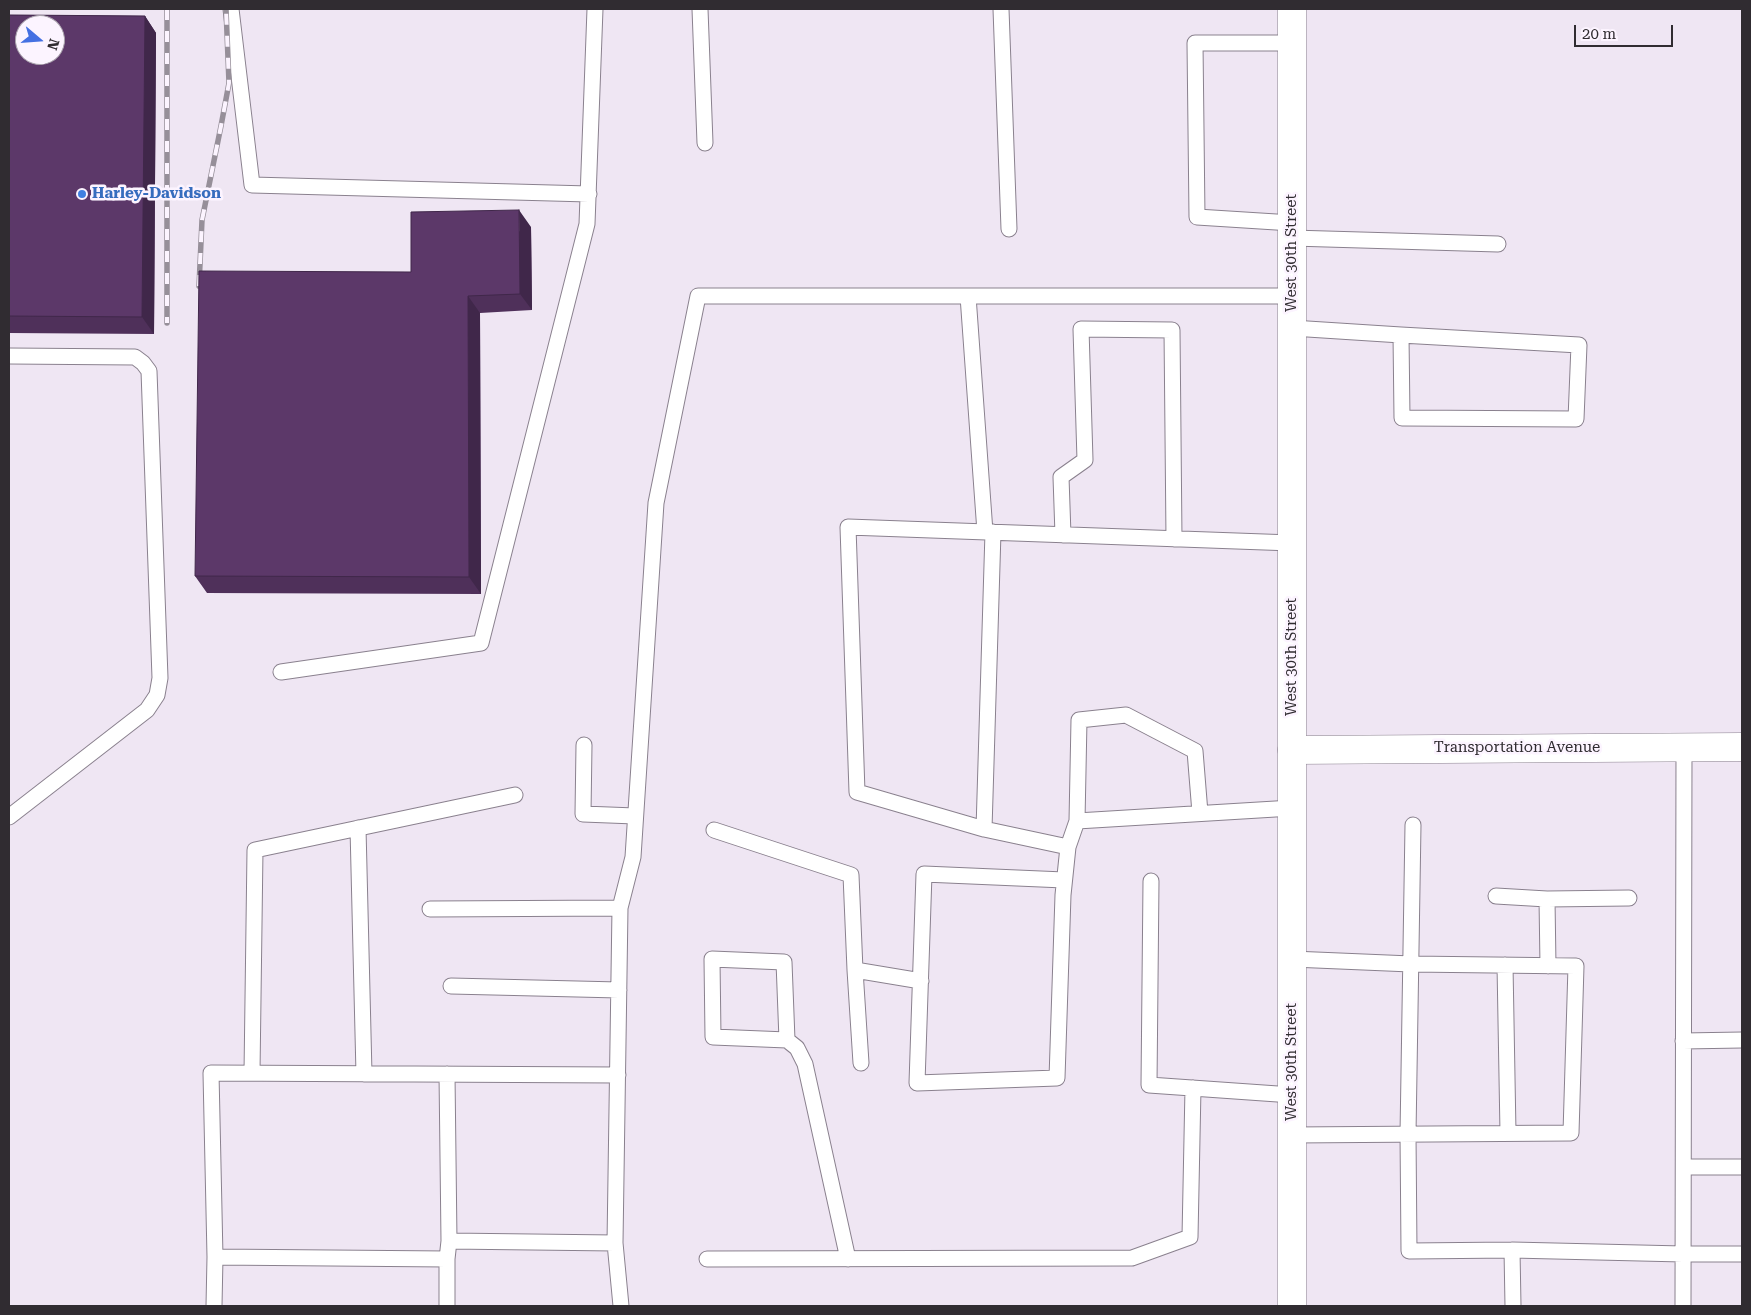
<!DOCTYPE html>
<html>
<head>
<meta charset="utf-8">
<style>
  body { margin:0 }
  #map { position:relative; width:1751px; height:1315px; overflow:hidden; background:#efe6f3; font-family:"Roboto Serif",serif }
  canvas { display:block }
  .frame { position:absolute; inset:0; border:10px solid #302c31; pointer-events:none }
  .north { position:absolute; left:15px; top:15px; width:50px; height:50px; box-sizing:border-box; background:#fcf4ff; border:1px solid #aaa4ad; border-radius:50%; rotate:108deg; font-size:14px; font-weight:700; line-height:20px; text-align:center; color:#302c31 }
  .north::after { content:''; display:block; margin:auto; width:18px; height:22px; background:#4470e2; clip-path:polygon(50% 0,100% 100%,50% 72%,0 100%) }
  .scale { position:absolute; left:1574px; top:25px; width:99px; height:22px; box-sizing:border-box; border:2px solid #302c31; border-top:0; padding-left:6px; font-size:15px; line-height:18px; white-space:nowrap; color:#302c31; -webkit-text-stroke:4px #fcf4ff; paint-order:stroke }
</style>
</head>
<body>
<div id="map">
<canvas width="1751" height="1315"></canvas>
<div class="frame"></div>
<div class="north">N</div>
<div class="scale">20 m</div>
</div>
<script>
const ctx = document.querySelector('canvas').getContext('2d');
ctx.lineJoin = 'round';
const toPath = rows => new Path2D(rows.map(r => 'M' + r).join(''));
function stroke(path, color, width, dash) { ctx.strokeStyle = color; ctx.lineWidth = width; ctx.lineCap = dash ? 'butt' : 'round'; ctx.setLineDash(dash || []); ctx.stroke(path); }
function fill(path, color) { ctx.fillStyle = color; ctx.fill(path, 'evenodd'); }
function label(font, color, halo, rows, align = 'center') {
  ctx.font = font + ' "Roboto Serif",serif'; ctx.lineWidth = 5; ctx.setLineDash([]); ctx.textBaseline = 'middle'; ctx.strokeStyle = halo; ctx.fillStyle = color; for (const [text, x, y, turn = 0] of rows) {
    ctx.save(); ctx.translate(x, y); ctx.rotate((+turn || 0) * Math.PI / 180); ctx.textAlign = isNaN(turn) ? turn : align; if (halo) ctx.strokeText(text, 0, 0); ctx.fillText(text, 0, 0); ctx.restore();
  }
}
const lane = toPath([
  [231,9,252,185,589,194],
  [700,9,705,143],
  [1001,9,1009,229],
  [1292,43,1195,43,1197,217,1292,223],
  [1292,238,1498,244],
  [968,296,985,532],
  [1292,328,1401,335,1579,345,1576,419,1402,418,1401,335],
  [9,356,135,357,143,363,149,371,160,678,157,695,147,710,9,817],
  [993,532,984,829,857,792,848,527,1292,543],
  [1063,535,1061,477,1085,460,1081,329,1172,330,1174,539],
  [281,672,481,643,587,224,595,9],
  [584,745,583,814,635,816],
  [1200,813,1195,751,1126,715,1079,720,1077,821,1292,808],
  [1413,825,1408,1134,1409,1251,1512,1250],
  [358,828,364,1074],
  [984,829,1068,847,1077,821],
  [714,830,851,875,855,970],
  [1064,880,924,874,917,1083,1057,1078,1063,895,1068,847],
  [1151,881,1149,1085,1292,1095],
  [1496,896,1547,899],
  [430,909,620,908],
  [1292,959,1411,964,1576,966,1571,1133,1292,1135],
  [1505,965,1508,1133],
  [1548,966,1547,899,1629,898],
  [451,986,619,990],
  [787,1040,713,1037,712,959,784,962,787,1040,797,1048,805,1064,848,1259],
  [1683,1041,1742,1040],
  [861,1063,855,970,921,981],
  [252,1073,255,850,515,795],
  [447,1074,449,1241,447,1259,447,1306],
  [1684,1167,1742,1167],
  [449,1241,615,1243],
  [215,1257,211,1073,618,1075],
  [707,1259,1132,1258,1190,1237,1193,1088],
  [214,1306,215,1257,447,1259],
  [621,1306,615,1243,620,908,633,857,656,503,698,296,1292,296],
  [1513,1306,1512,1250,1683,1254,1742,1254],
  [1683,1306,1684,747]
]);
const street = toPath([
  [1292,750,1742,747]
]);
const secondary = toPath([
  [1292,9,1292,1306]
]);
stroke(lane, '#8a818e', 17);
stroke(street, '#8a818e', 29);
stroke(secondary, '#8a818e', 29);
stroke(lane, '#fff', 15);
stroke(street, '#fff', 28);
stroke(secondary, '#fff', 28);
const rail = toPath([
  [167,9,167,323],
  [199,286,202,220,221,126,229,83,226,9]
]);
stroke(rail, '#968f99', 5.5);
stroke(rail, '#fcf4ff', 4, [11]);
fill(toPath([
  [9,15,145,16,156,33,154,334,9,333],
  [531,227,532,310,480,313,481,594,207,593,195,576,411,272]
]), '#4f305a');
fill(toPath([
  [145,16,156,33,154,334,142,317],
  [519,210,531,227,532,310,520,294],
  [468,296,480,313,481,594,469,577]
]), '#40274a');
const building = toPath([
  [9,15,145,16,142,317,9,316,9,15],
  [25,25,55,25,55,55,25,55,25,25],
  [519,210,520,294,468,296,469,577,195,576,199,271,411,272,411,212,519,210]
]);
fill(building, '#5c3869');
stroke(building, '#40274a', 1);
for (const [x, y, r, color] of [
  [82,194,5,"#3f7fe0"]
]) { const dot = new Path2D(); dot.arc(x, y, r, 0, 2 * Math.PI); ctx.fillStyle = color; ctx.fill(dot); stroke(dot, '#fcf4ff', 2); }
label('bold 15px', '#366cbe', '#fcf4ff', [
  ["Harley-Davidson",92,194]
], 'left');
label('15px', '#302c31', '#fcf4ff', [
  ["West 30th Street",1292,253,-90],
  ["West 30th Street",1292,657,-90],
  ["Transportation Avenue",1517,748],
  ["West 30th Street",1292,1062,-90]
]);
</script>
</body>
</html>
